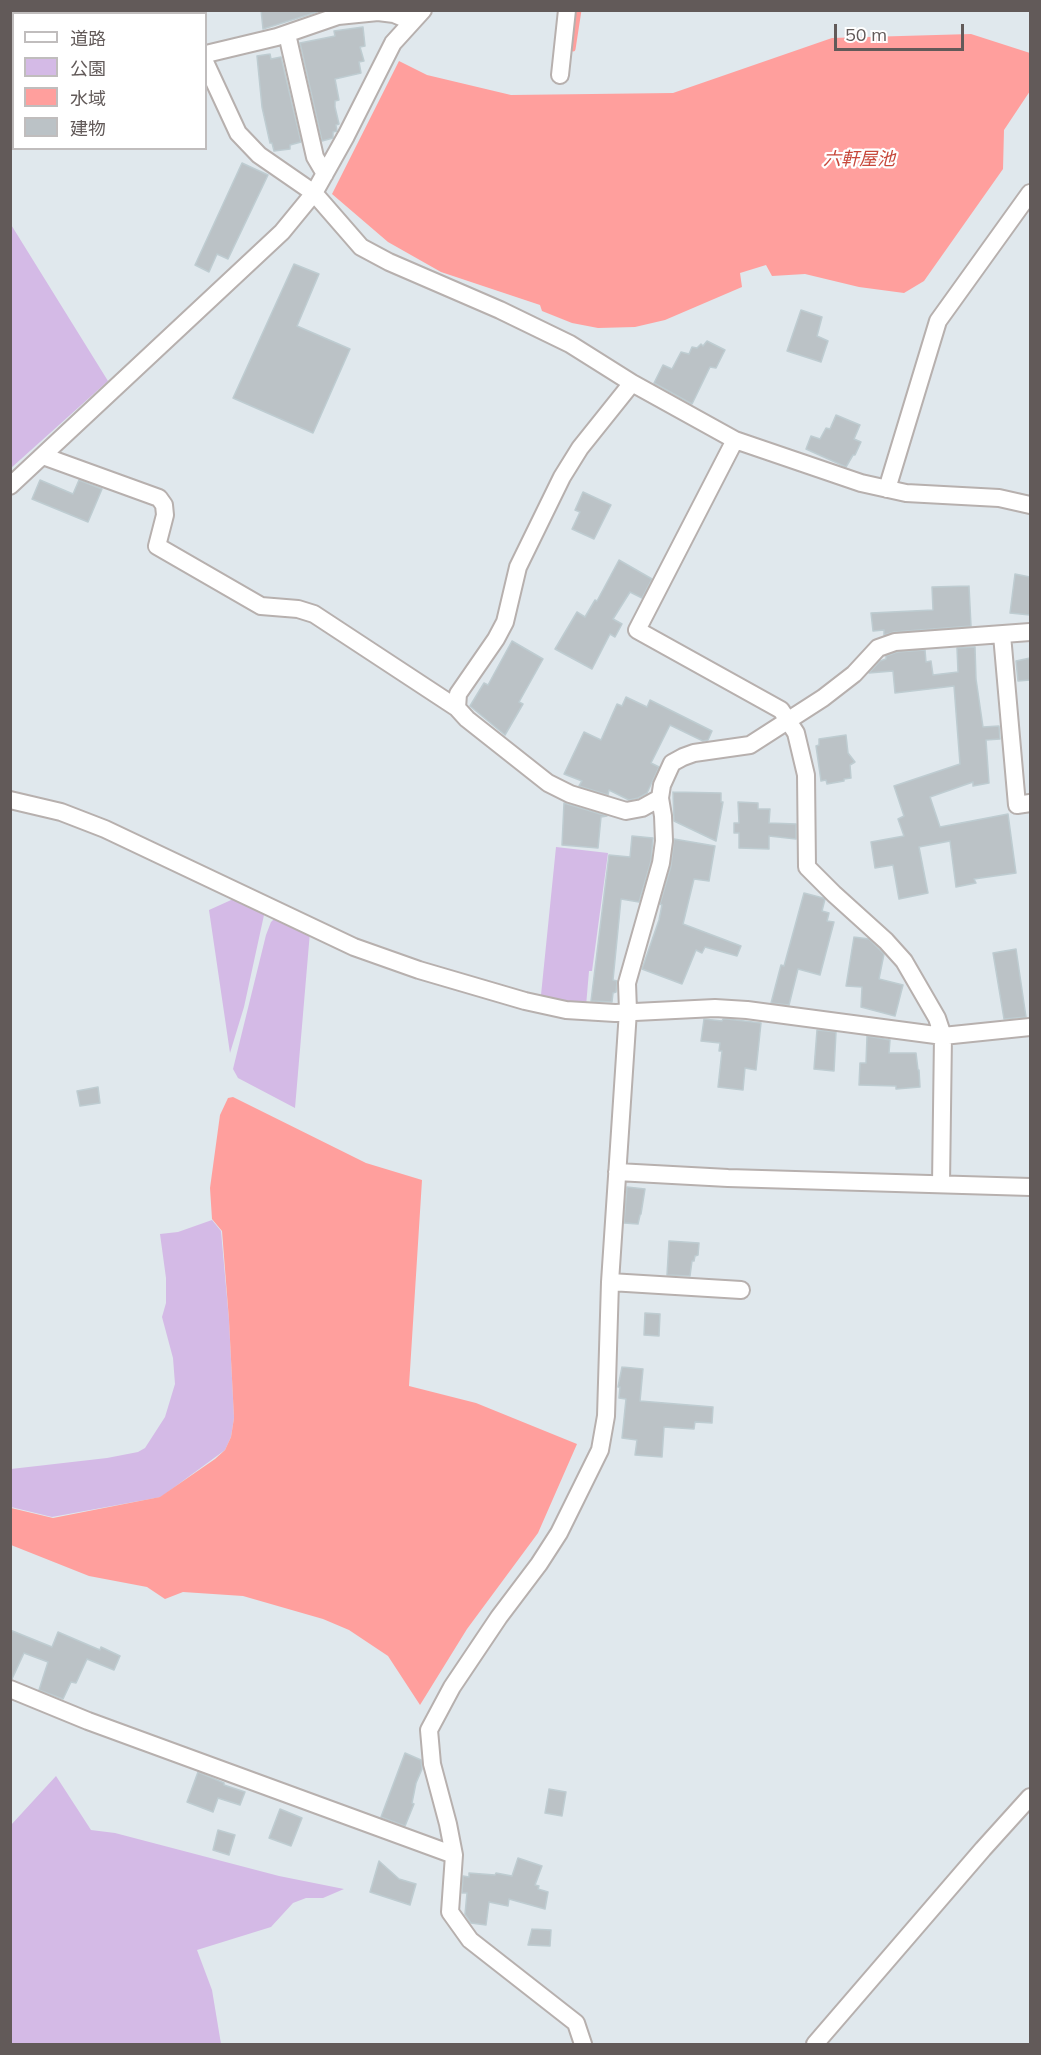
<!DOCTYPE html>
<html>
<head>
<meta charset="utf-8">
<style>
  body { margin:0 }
  #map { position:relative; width:1041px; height:2055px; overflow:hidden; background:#e0e8ed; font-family:Mulish,"Noto Sans JP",sans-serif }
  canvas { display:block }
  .frame { position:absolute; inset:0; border:12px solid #625a59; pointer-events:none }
  .legend { position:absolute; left:12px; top:12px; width:195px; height:138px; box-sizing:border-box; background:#fff; border:2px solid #c0bdbd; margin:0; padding:8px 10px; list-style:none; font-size:18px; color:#625a59 }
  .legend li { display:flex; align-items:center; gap:12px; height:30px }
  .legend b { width:30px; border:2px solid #c0bdbd }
  .scale { position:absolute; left:834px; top:24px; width:130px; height:27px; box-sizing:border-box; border:3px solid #625a59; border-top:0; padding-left:8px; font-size:18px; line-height:21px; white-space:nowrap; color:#625a59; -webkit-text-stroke:4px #fff; paint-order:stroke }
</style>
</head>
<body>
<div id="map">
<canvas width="1041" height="2055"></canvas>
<div class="frame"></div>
<ul class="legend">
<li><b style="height:8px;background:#fff"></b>道路</li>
<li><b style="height:16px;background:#d4bae6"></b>公園</li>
<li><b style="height:16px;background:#ff9f9d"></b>水域</li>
<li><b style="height:16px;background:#bbc2c6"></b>建物</li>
</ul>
<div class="scale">50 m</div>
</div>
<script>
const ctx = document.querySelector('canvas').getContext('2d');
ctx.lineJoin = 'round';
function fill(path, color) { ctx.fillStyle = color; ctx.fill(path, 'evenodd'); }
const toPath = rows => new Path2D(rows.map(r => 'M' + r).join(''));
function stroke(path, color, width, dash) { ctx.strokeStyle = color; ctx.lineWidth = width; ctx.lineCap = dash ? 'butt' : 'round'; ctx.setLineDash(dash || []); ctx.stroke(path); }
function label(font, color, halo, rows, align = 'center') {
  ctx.font = font + ' Mulish,"Noto Sans JP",sans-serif'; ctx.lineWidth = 4.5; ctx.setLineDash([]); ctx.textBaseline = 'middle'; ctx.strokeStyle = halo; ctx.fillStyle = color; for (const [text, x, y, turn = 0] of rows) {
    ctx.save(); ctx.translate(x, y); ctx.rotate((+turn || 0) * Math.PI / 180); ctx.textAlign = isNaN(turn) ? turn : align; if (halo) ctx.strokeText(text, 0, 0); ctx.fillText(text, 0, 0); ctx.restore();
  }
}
fill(toPath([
  [10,223,108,381,11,468,10,468],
  [556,847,608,853,592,971,589,971,586,1006,556,1001,541,995],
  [240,896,261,907,264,915,244,1007,230,1053,209,910],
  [276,917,310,932,295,1108,238,1078,233,1069,266,935,271,922],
  [212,1220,221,1231,229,1320,234,1418,231,1437,225,1450,161,1497,52,1517,11,1507,11,1469,107,1458,138,1452,145,1448,165,1417,175,1384,173,1358,162,1317,166,1303,166,1278,160,1234,178,1232],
  [56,1776,91,1830,115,1833,279,1876,344,1889,323,1898,306,1898,293,1903,271,1927,197,1950,212,1990,221,2044,11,2044,11,1825]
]), '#d4bae6');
fill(toPath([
  [971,34,1030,53,1030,91,1004,130,1003,169,924,281,904,293,859,287,805,274,772,276,766,265,740,273,742,287,665,320,635,327,598,328,572,323,542,311,540,305,441,272,388,242,332,194,399,61,427,75,511,95,673,93,832,38],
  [233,1097,366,1163,422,1180,409,1386,476,1403,577,1444,538,1533,467,1629,420,1705,388,1656,349,1630,323,1619,243,1596,183,1592,165,1599,147,1587,89,1576,11,1545,11,1508,53,1518,160,1497,215,1459,225,1450,231,1437,234,1418,229,1320,222,1231,212,1219,210,1188,220,1115,228,1098]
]), '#ff9f9d');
stroke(toPath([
  [573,49,579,10]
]), '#ff9f9d', 5);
const building = toPath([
  [261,10,317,10,317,12,263,29,261,10],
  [363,27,365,46,360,47,364,61,359,62,361,73,335,79,339,100,335,101,335,107,339,124,336,125,337,131,333,132,333,138,322,141,300,43,335,36,334,31,363,27],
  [270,54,271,59,281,57,301,142,290,145,290,149,274,151,272,143,270,143,262,107,257,56,270,54],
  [242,163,268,175,228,259,217,254,209,272,195,265,242,163],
  [294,264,319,274,297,326,350,349,313,433,233,398,294,264],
  [801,310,822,317,817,336,828,341,821,362,787,351,801,310],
  [707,341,725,350,716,368,710,367,692,404,654,383,663,365,672,369,681,352,689,354,692,347,697,348,701,344,703,346,707,341],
  [836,415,860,425,854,439,861,442,855,455,853,455,846,467,806,449,811,436,820,439,826,428,830,429,836,415],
  [40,480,73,494,79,480,102,489,88,522,32,499,40,480],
  [583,492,611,505,594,539,572,529,580,512,575,510,583,492],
  [619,560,652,579,642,598,630,592,613,619,622,624,615,637,610,634,592,669,555,649,577,612,585,617,595,600,597,601,619,560],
  [1015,574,1030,577,1030,615,1010,613,1015,574],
  [969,586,971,626,894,632,884,635,884,630,873,631,871,613,933,610,932,587,969,586],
  [512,641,543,659,519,702,523,704,505,735,470,706,484,683,488,685,512,641],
  [975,647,976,679,983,727,999,726,1000,739,986,740,989,783,973,786,973,782,930,797,940,827,1008,814,1016,873,974,879,976,883,956,887,950,841,919,847,928,893,899,899,893,865,875,868,871,842,904,836,898,819,904,816,894,786,960,764,954,686,895,693,893,671,869,673,880,661,886,659,886,656,897,652,925,650,926,662,931,661,933,675,958,672,957,648,975,647],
  [1030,658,1030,680,1018,681,1016,661,1030,658],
  [626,697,647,707,650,700,712,731,708,740,703,741,670,725,651,763,659,767,647,793,638,798,629,800,609,790,608,795,579,786,582,781,564,774,584,732,601,740,617,704,622,706,626,697],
  [846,735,848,753,855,762,850,765,851,778,844,779,844,781,827,784,826,780,821,781,816,746,819,745,819,739,846,735],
  [673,792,721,793,721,802,723,802,716,841,674,821,673,792],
  [738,802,758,803,758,809,770,809,769,823,796,824,796,839,769,836,769,849,739,848,739,833,734,833,734,823,739,823,738,802],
  [564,803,607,816,601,817,598,848,562,845,564,803],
  [632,836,653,838,651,861,639,902,621,899,613,980,617,981,616,992,613,993,612,1002,591,1001,609,855,630,857,632,836],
  [674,839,715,846,709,881,694,879,683,924,741,946,737,956,705,947,702,953,696,950,682,984,642,969,659,920,662,905,660,904,671,866,674,839],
  [804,893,823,898,825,899,822,911,829,913,827,921,834,922,820,975,798,969,789,1005,771,1003,781,965,784,966,804,893],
  [854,937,869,939,884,954,879,979,903,985,895,1016,861,1007,862,987,846,986,854,937],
  [1016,949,1026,1017,1004,1019,993,953,1016,949],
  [704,1019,722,1021,723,1019,727,1019,761,1023,756,1070,745,1068,743,1090,718,1087,722,1051,719,1051,720,1043,701,1041,704,1019],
  [817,1030,836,1032,834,1071,814,1069,817,1030],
  [867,1036,890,1040,889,1053,916,1053,918,1070,919,1070,920,1087,896,1089,896,1086,859,1085,860,1063,866,1063,867,1036],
  [98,1087,100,1103,80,1106,77,1091,98,1087],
  [627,1187,645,1189,641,1214,640,1215,638,1224,624,1223,627,1187],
  [669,1241,699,1243,698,1255,695,1256,694,1261,692,1261,690,1276,667,1275,669,1241],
  [645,1313,660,1314,659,1336,644,1335,645,1313],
  [622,1367,643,1369,640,1401,713,1407,712,1423,695,1422,694,1429,664,1427,662,1457,635,1455,637,1440,622,1438,626,1399,619,1398,620,1387,618,1387,622,1367],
  [10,1630,52,1647,58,1632,100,1650,101,1647,120,1656,114,1670,87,1659,76,1683,71,1682,63,1699,39,1690,48,1662,24,1653,12,1679,10,1679,10,1630],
  [405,1753,421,1760,422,1769,416,1783,412,1803,414,1804,405,1826,381,1817,405,1753],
  [198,1772,224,1783,224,1785,245,1792,240,1805,218,1798,213,1812,187,1802,198,1772],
  [549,1789,566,1792,562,1816,545,1813,549,1789],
  [280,1809,302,1818,291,1846,269,1838,280,1809],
  [218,1830,235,1835,229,1855,213,1850,218,1830],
  [518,1858,542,1866,535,1885,539,1886,538,1889,548,1892,545,1909,509,1899,508,1906,489,1902,486,1925,471,1923,465,1914,467,1893,462,1893,463,1876,469,1877,469,1873,495,1875,496,1873,512,1876,518,1858],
  [379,1861,399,1879,416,1884,410,1905,370,1892,379,1861],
  [532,1929,551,1930,550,1946,528,1945,532,1929]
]);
fill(building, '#bbc2c6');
stroke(building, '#beccd1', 1.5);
const minor = toPath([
  [189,10,190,14],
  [287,34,315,157,325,174],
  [206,54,277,37,338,16,378,12,394,14,411,21],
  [206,64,238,133,259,155,314,193,361,247,389,262,500,310,570,344,632,383,735,440,861,483,906,493,999,498,1030,505],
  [560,75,567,10],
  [735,440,637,630,781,710,796,733,806,775,807,867,834,894,886,941,904,961,937,1018,943,1036,941,1184],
  [43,456,159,498,164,505,165,515,157,546,261,606,298,609,314,614,457,708,467,719,548,783,570,794,626,811,642,808,660,798],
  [10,486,282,232,314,193,346,136,393,43,423,10],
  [887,489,938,321,1030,193],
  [1002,635,1017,805,1030,803],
  [457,708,458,694,496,639,505,622,518,567,562,477,580,448,632,383],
  [10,800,61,812,105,829,354,947,419,970,525,1001,566,1010,615,1013,715,1008,747,1010,943,1036,1030,1027],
  [617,1172,728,1178,1030,1187],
  [610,1282,741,1290],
  [10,1689,88,1721,454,1855],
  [583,2044,576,2023,470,1940,450,1912,454,1855,448,1824,432,1764,429,1730,452,1687,499,1617,539,1564,559,1533,600,1450,606,1416,610,1282,628,1011,627,983,661,863,664,841,663,816,660,798,662,785,672,763,683,757,694,753,750,745,823,698,854,674,878,648,895,642,1030,632],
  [815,2044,983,1849,1030,1797]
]);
stroke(minor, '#b7b0ae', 20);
stroke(minor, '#fff', 16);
label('italic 18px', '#c7483b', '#fff', [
  ["六軒屋池",859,160]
]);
</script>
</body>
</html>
